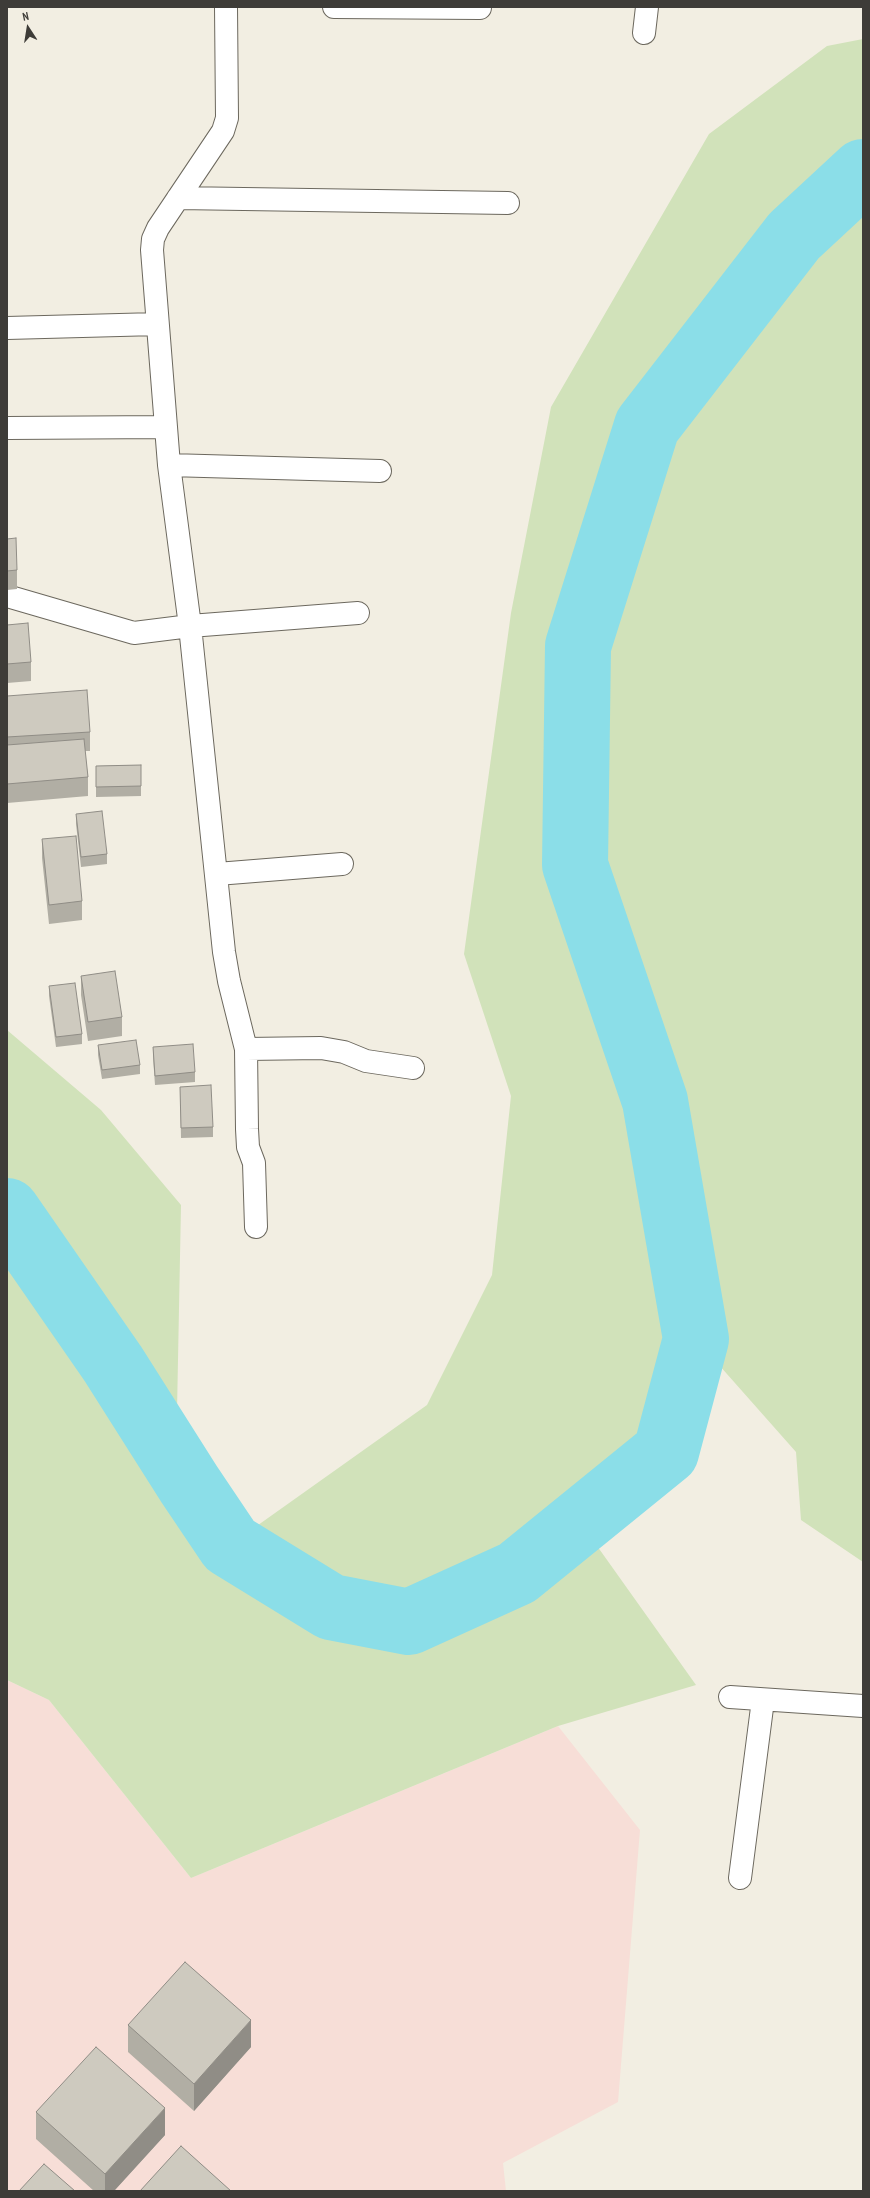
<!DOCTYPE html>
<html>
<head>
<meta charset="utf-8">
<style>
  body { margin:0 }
  #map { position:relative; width:870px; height:2198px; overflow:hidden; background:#f2eee2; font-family:"PT Sans Narrow",sans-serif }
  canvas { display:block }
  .frame { position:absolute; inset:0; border:8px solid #3e3c38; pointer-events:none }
  .north { position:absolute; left:8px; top:8px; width:40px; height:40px; -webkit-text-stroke:3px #f2eee2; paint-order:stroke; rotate:348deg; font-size:11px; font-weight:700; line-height:16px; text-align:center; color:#3e3c38 }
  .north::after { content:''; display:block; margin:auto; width:14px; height:18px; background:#3e3c38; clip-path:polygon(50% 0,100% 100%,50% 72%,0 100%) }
</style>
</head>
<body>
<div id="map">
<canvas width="870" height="2198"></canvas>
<div class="frame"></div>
<div class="north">N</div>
</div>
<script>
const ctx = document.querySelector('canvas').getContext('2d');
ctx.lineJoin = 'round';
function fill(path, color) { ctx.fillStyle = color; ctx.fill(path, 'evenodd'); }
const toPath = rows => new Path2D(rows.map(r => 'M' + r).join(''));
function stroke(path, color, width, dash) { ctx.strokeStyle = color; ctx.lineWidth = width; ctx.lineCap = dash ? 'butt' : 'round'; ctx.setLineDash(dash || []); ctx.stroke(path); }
fill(toPath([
  [7,1680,49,1700,191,1878,558,1726,640,1830,618,2102,503,2163,506,2191,7,2191]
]), '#f7ded7');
fill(toPath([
  [863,39,863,172,794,236,760,280,863,175,863,1562,801,1520,796,1452,696,1339,666,1452,580,1522,696,1685,558,1726,191,1878,49,1700,7,1680,7,1030,101,1110,181,1205,176,1463,230,1545,427,1405,492,1275,511,1096,464,954,511,613,551,407,709,134,827,46]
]), '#d1e2ba');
stroke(toPath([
  [7,1211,113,1364,189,1484,230,1545,331,1607,409,1622,517,1573,666,1452,696,1339,655,1101,575,865,578,646,647,426,794,236,863,172]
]), '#8bdee8', 66);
const minor = toPath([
  [226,7,227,118,223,131,158,228,153,239,152,250,169,465,190,626,224,952,229,981,246,1049,247,1129,248,1147,254,1163,256,1227],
  [334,7,480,8],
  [644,33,647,7],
  [178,198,508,203],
  [7,328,157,324],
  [7,428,166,427],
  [169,465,380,471],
  [7,596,134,633,190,626,358,613],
  [217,874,342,864],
  [246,1049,321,1048,344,1052,366,1061,413,1068],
  [730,1697,863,1706],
  [740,1878,763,1700]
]);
stroke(minor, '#6c685e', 24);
stroke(minor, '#fff', 22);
fill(toPath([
  [7,539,17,570,17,589,7,590],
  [7,625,31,662,31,681,7,683],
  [7,696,90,732,90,751,85,751,88,777,88,796,7,803],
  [141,765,141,796,96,797,96,766],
  [76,814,107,854,107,864,81,867,76,824],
  [42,839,82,901,82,920,49,924,42,858],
  [81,976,122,1017,122,1036,88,1041,81,995],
  [49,986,82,1034,82,1044,56,1047,49,996],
  [98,1045,140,1065,140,1074,102,1079,98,1055],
  [153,1047,195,1072,195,1082,155,1085,153,1057],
  [180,1087,213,1127,213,1137,181,1138],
  [128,2025,251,2047,194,2111,128,2052],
  [36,2112,165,2135,114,2191,94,2191,36,2139]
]), '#b1aea4');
fill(toPath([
  [251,2020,251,2047,194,2111,194,2084],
  [165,2108,165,2135,114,2191,105,2191,105,2174]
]), '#908d86');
const building = toPath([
  [16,538,17,570,7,571,7,539,16,538],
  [28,623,31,662,7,664,7,625,28,623],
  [87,690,90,732,7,737,7,696,87,690],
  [84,739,88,777,7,784,7,745,84,739],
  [141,765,141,786,96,787,96,766,141,765],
  [102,811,107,854,81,857,76,814,102,811],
  [76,836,82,901,49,905,42,839,76,836],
  [115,971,122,1017,88,1022,81,976,115,971],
  [75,983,82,1034,56,1037,49,986,75,983],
  [136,1040,140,1065,102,1070,98,1045,136,1040],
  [193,1044,195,1072,155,1076,153,1047,193,1044],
  [211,1085,213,1127,181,1128,180,1087,211,1085],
  [185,1962,251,2020,194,2084,128,2025,185,1962],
  [96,2047,165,2108,105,2174,36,2112,96,2047],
  [181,2146,231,2191,140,2191,181,2146],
  [44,2164,75,2191,19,2191,44,2164]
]);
fill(building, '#cecabf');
stroke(building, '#908d86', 1);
</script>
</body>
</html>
